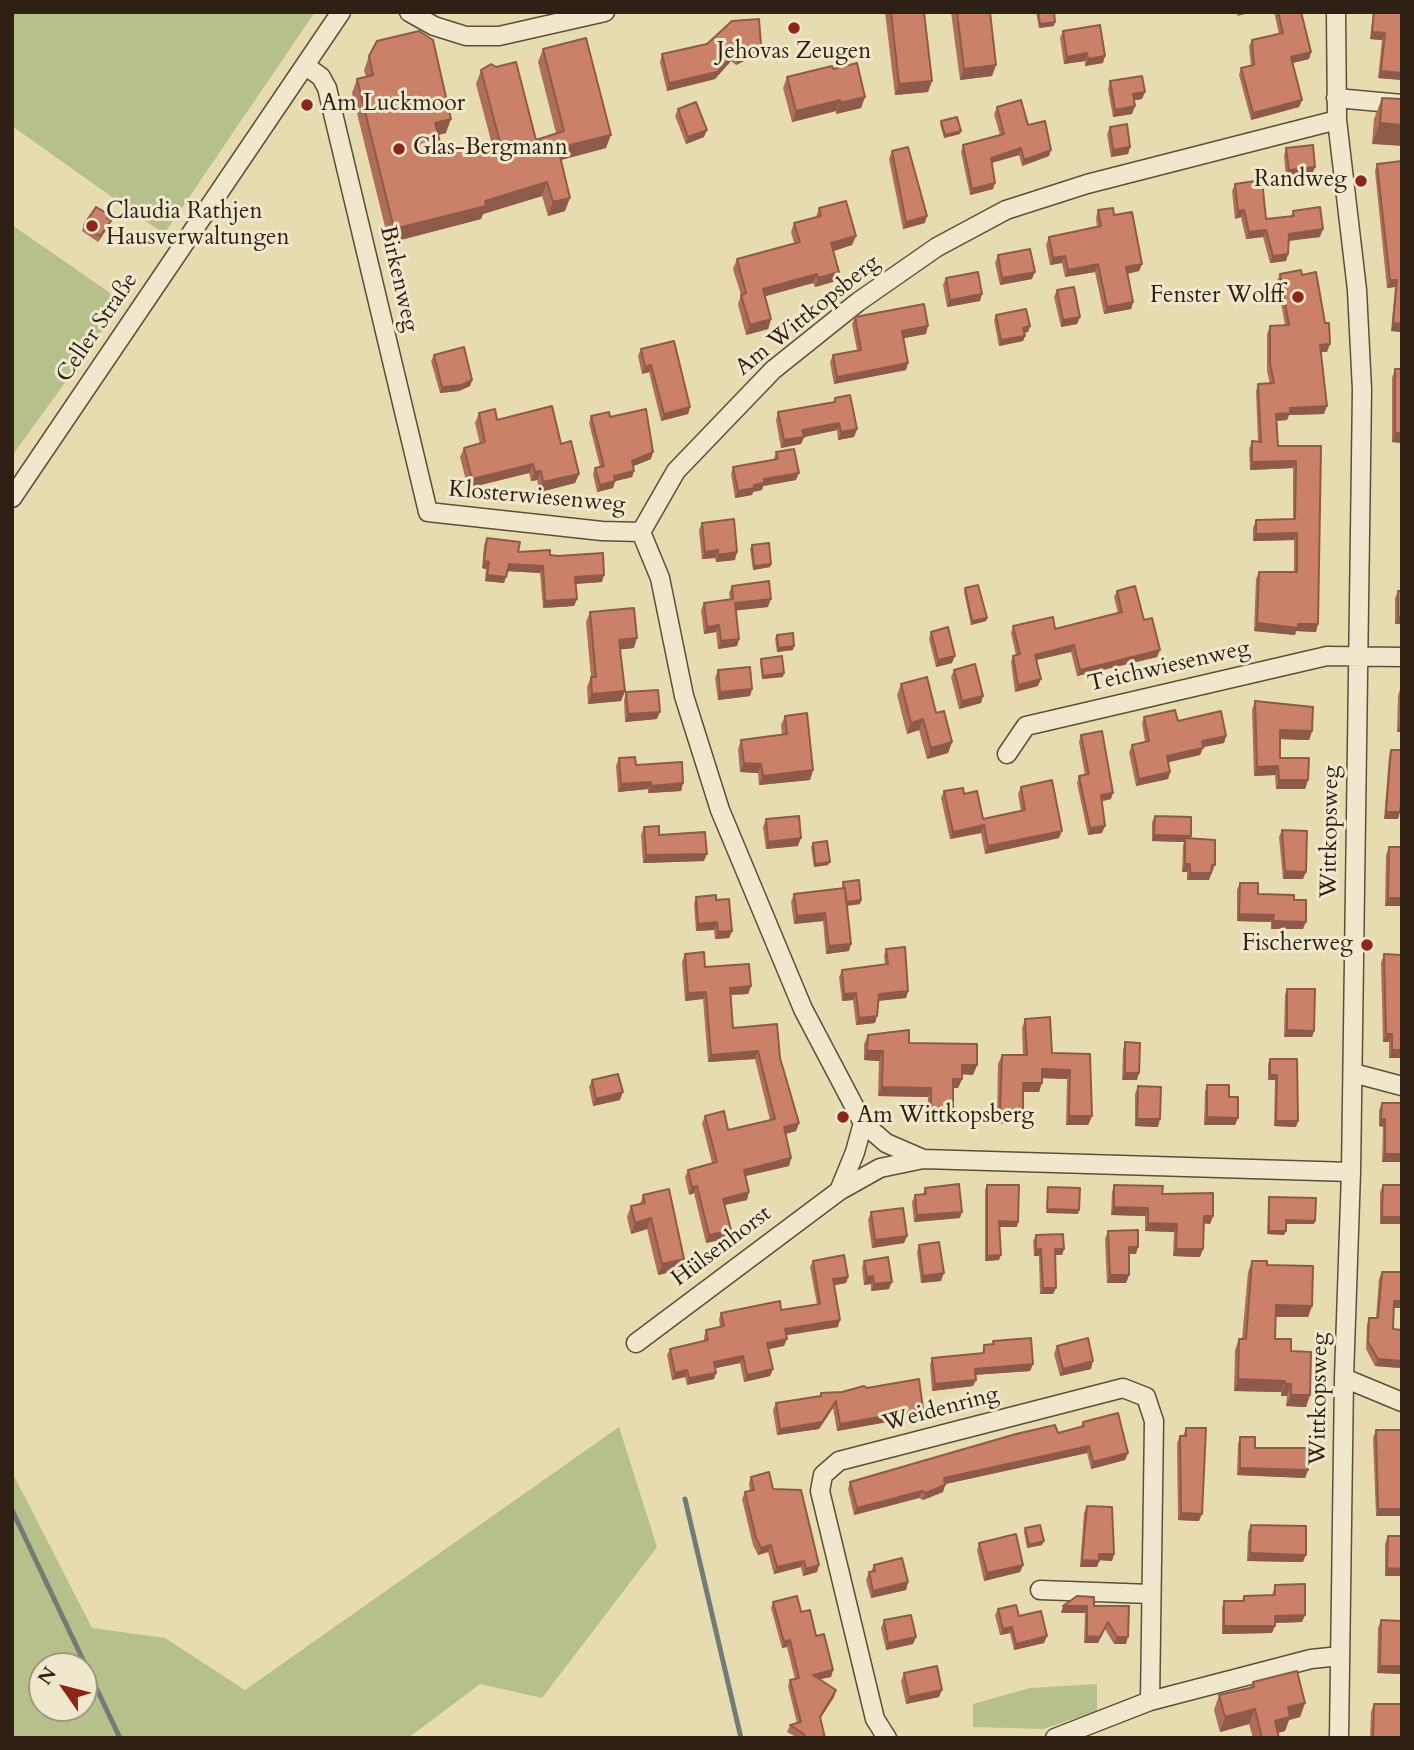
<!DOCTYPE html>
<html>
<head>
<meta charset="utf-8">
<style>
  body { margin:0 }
  #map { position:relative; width:1414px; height:1750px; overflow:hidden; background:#e7dbb0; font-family:Cardo,serif }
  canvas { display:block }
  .frame { position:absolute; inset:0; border:14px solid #2e2113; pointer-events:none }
  .north { position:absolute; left:28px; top:1652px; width:70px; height:70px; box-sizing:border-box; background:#efe8cc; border:2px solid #a29882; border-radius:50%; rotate:305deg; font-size:19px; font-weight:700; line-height:28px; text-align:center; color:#2e2113 }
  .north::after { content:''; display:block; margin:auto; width:24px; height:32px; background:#8f2418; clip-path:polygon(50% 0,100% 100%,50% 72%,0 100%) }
</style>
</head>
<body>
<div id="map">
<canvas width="1414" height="1750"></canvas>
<div class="frame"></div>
<div class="north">N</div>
</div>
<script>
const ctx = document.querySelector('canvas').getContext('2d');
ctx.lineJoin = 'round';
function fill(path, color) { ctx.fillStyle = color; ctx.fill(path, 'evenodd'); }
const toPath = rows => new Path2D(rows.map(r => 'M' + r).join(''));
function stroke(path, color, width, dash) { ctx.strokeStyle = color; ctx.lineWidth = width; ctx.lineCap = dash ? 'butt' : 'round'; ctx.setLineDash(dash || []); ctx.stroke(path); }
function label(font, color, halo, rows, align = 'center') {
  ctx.font = font + ' Cardo,serif'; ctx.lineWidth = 6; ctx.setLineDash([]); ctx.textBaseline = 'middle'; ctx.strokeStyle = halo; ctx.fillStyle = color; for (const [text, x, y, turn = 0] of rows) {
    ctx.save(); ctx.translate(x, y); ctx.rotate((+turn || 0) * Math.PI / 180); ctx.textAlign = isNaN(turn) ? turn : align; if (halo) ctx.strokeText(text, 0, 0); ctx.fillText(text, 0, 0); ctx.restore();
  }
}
fill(toPath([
  [12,12,315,12,164,234,12,126],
  [12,225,123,302,12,456],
  [619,1427,657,1547,542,1698,480,1684,408,1738,12,1738,12,1472,92,1628,165,1638,245,1690],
  [42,1666,84,1666,84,1708,42,1708],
  [1097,1684,1097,1711,1043,1729,973,1727,973,1704,1030,1688]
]), '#b6c08b');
stroke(toPath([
  [685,1499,741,1738],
  [12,1510,120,1738]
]), '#717c76', 5);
const minor = toPath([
  [409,12,434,26,466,36,499,36,605,12],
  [1336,12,1337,120,1357,290,1362,390,1351,1172,1344,1378,1339,1738],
  [306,66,321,77,327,88,428,512,602,531,641,532],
  [1336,98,1402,104],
  [1337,120,1087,184,1006,210,937,247,858,302,773,370,676,471,641,532,660,578,684,696,720,810,803,1009,863,1123,886,1143,923,1159,1351,1172],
  [12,498,341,12],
  [1007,754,1026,726,1327,656,1402,657],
  [1353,1073,1402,1086],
  [863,1123,855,1152,839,1191,880,1168,923,1159],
  [636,1343,839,1191],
  [1344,1378,1402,1402],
  [1040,1590,1151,1594],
  [887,1738,875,1719,820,1491,823,1475,839,1461,1123,1388,1146,1397,1154,1421,1150,1701],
  [1055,1738,1150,1701,1311,1659,1340,1656]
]);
stroke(minor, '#5c503a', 21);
stroke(minor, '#efe8cc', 18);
fill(toPath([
  [885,12,924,12,932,81,928,92,895,95],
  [951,12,990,12,996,65,992,76,960,80],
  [1036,12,1054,12,1054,26,1039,28],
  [1274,12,1301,12,1311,52,1309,59,1292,63,1302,100,1299,107,1251,120,1239,75,1241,68,1251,66,1249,46,1252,40,1279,34],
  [1373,12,1402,12,1402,80,1378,78,1382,40,1370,39],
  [1063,31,1103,63,1085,66,1085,61,1064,64,1060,38],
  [761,45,758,53,748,54,746,60,736,65,731,61,715,79,667,91,660,62,662,54],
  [543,49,606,148,561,160,565,211,548,216,542,196,483,214,481,219,389,243,352,93,357,79,366,77,364,70,369,56,446,133,438,135,443,154,473,152,493,148,476,84,481,70,536,140,556,133,538,62],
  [833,69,865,97,861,108,836,114,836,111,792,122,783,88,787,77],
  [1110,81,1142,99,1134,100,1132,114,1113,117,1108,89],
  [1382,98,1402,99,1372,144,1374,119],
  [997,107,1028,125,1049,156,1022,166,1019,155,991,163,993,189,970,195,961,152,963,145,1000,135,994,114],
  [678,109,704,137,686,144,675,116],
  [941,121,960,134,944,138,940,124],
  [1110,127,1130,147,1128,154,1111,157,1107,134],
  [1286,148,1315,167,1312,174,1286,177,1284,156],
  [892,151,925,223,903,229,889,159],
  [1402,161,1402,332,1391,331,1395,287,1387,288,1375,171,1377,164],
  [1235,184,1266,219,1291,216,1293,211,1320,237,1288,241,1288,254,1286,261,1270,263,1263,237,1246,239,1241,217,1235,219,1232,191],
  [819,208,856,236,852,245,833,251,839,272,836,281,815,287,813,283,765,296,771,319,768,329,746,335,738,304,741,295,733,269,737,259,794,243,791,232,794,223,816,217],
  [1098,210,1114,215,1142,264,1139,271,1128,274,1133,302,1131,309,1104,314,1095,272,1065,277,1062,263,1050,265,1046,245,1049,237,1097,226,1096,218],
  [108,219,111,221,108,227,98,242,82,231,84,225],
  [998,255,1032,279,1000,285,995,263],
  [1280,274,1327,352,1321,352,1324,414,1289,415,1287,420,1277,421,1278,446,1321,446,1316,632,1296,631,1295,635,1254,631,1256,579,1259,572,1294,572,1294,540,1253,541,1253,528,1256,520,1293,519,1293,468,1250,470,1249,449,1252,441,1258,442,1256,391,1258,384,1270,384,1267,371,1267,334,1270,326,1285,325,1277,281],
  [946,278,980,301,947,307,943,285],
  [1057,290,1080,317,1077,324,1061,327,1054,297],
  [996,315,1030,326,1028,332,1024,333,1025,336,1023,341,999,346,994,320],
  [855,317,926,334,903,338,906,370,834,384,830,362,833,355,857,350,852,324],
  [641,349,690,407,688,414,661,421,649,372,642,374,638,356],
  [434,355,472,380,470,386,459,391,440,393,431,361],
  [1395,369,1402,369,1402,443,1392,442,1392,378],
  [835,398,857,429,854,437,838,440,837,430,804,437,801,444,781,448,776,420,778,412,833,402],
  [479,413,561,444,579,474,575,483,540,492,537,480,531,481,529,473,468,488,460,457,464,448,480,444,475,423],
  [591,416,610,417,651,459,633,466,634,471,632,477,615,481,613,488,597,492,593,474,595,468,600,467,589,423],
  [776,452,796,480,763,486,762,490,753,492,752,495,735,498,731,474,733,467,774,459],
  [702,523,735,560,716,562,715,558,702,559,699,530],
  [487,538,518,552,550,555,602,582,575,584,577,599,574,606,543,608,540,573,507,571,504,583,485,581,486,569,482,568,484,545],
  [752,545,771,564,770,567,753,570,750,549],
  [732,586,768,607,736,610,739,639,737,646,718,649,716,632,704,634,701,610,704,603,730,599,729,593],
  [965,588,986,621,971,625,964,592],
  [1117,591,1144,620,1157,657,1077,676,1071,652,1036,660,1038,686,1015,692,1011,662,1013,656,1016,655,1011,633,1013,626,1055,629,1118,613,1114,597],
  [1398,591,1402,624,1395,624,1395,598],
  [590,612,634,648,620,649,625,691,621,701,588,704,587,687,591,677,586,622],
  [931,632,952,663,936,667,929,639],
  [777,635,793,650,777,652,775,638],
  [761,659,783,677,762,679,760,662],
  [718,670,752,689,750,696,718,700,715,678],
  [954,670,983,696,981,703,959,709,951,677],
  [901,684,936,713,952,742,948,753,927,759,919,730,907,734,897,695],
  [1401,686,1402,732,1397,732,1398,696],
  [626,692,657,719,625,722,624,700],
  [1255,701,1312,731,1309,740,1280,739,1280,758,1308,780,1305,789,1276,789,1275,775,1254,776,1252,710],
  [785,716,813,770,810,780,759,785,758,773,740,772,738,749,741,740,782,735,781,725],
  [1144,717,1178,721,1226,736,1224,743,1203,747,1200,755,1168,762,1170,772,1168,779,1136,786,1129,752,1132,745,1145,742,1142,723],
  [1081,735,1111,799,1102,801,1102,833,1088,835,1077,783,1079,776,1085,775,1079,742],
  [1391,750,1400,811,1398,819,1384,819,1389,756],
  [619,758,683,783,681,791,648,793,648,789,618,792,616,766],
  [1021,787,1059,838,985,854,981,833,950,839,941,798,944,791,964,794,983,819,1021,811,1018,794],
  [1155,816,1190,838,1215,865,1209,880,1187,880,1187,872,1182,872,1183,845,1184,842,1152,841,1152,822],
  [766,819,798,846,766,849,763,827],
  [644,827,659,835,704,861,643,863,641,835],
  [1282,830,1303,879,1283,879,1279,837],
  [813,843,830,862,828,865,814,867,811,847],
  [1389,847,1402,906,1385,906,1386,855],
  [843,882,861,900,860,904,847,906,849,951,826,954,823,921,794,924,791,902,794,894,842,888],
  [1240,883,1258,894,1294,900,1303,929,1271,929,1271,922,1237,921,1237,890],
  [696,897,716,900,732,931,729,938,715,939,714,930,696,931,694,904],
  [886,949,908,991,906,998,878,1001,875,1023,856,1025,853,1000,842,1001,839,977,842,970,885,965,884,956],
  [685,954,705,967,751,986,748,994,731,995,733,1028,780,1058,799,1123,796,1131,786,1134,791,1158,789,1166,746,1176,747,1200,725,1205,728,1238,706,1243,694,1193,689,1195,685,1177,688,1170,712,1163,702,1123,705,1116,728,1130,770,1120,755,1059,708,1062,703,999,685,1001,682,962],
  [1384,954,1402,1058,1389,1058,1389,1042,1383,1042,1381,963],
  [1287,989,1314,1031,1312,1037,1284,1037,1285,995],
  [1025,1019,1052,1053,1090,1054,1092,1116,1088,1125,1066,1125,1067,1079,1042,1078,1039,1092,1023,1092,1023,1115,1019,1124,997,1123,998,1064,1002,1055,1023,1055,1022,1028],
  [868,1035,909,1043,977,1065,973,1075,962,1074,962,1079,958,1088,953,1088,949,1120,927,1120,928,1097,878,1096,879,1061,864,1060,864,1044],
  [1125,1042,1137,1080,1122,1080,1123,1050],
  [1270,1059,1296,1127,1274,1126,1275,1080,1268,1080,1268,1064],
  [592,1080,620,1100,593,1106,589,1087],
  [1207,1085,1229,1097,1235,1125,1204,1125,1205,1092],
  [1138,1086,1158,1127,1135,1126,1135,1094],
  [1382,1103,1402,1103,1402,1162,1382,1162,1383,1127,1379,1126,1379,1110],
  [987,1185,1017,1227,999,1227,999,1260,985,1261,985,1190],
  [1114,1185,1162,1194,1213,1216,1210,1224,1204,1223,1203,1249,1200,1257,1173,1256,1174,1232,1145,1231,1145,1216,1111,1215,1112,1192],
  [1383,1185,1402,1185,1380,1224,1380,1192],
  [925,1188,960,1218,914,1222,912,1202,915,1195,923,1194],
  [643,1195,684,1259,680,1270,658,1275,647,1229,631,1234,627,1217,631,1206,640,1204],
  [1269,1197,1315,1221,1314,1224,1286,1224,1284,1235,1267,1234,1268,1201],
  [871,1212,907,1236,904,1243,872,1248,868,1220],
  [1108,1231,1136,1254,1129,1254,1129,1275,1126,1283,1107,1283,1105,1239],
  [1036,1235,1064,1249,1062,1255,1055,1255,1056,1288,1053,1294,1040,1294,1039,1256,1034,1256,1033,1241],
  [919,1245,941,1281,921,1283,917,1252],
  [813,1261,848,1277,846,1283,834,1285,838,1327,786,1335,784,1346,768,1349,773,1369,770,1376,744,1382,740,1363,715,1368,714,1379,687,1385,685,1377,672,1380,667,1355,670,1349,704,1341,704,1337,706,1330,720,1327,719,1319,721,1313,781,1310,817,1304,810,1267],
  [864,1261,889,1289,871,1291,871,1284,864,1285,862,1268],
  [1252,1261,1267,1265,1312,1306,1308,1317,1276,1317,1275,1339,1291,1351,1310,1395,1306,1407,1286,1406,1287,1396,1281,1396,1281,1392,1234,1391,1235,1350,1239,1339,1242,1339,1248,1272],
  [1382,1272,1400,1308,1394,1308,1393,1329,1402,1330,1402,1375,1400,1375,1400,1368,1375,1366,1366,1349,1367,1325,1369,1318,1376,1318,1379,1279],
  [993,1341,1033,1364,1030,1371,975,1375,976,1380,973,1386,932,1391,930,1365,932,1358,982,1353,984,1345,992,1344],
  [1057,1346,1091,1369,1060,1376,1054,1354],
  [821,1393,921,1416,837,1431,833,1408,819,1429,777,1435,773,1410,776,1403,820,1396],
  [1083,1422,1128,1453,1125,1460,1091,1469,1087,1453,945,1484,943,1492,923,1500,919,1498,854,1515,848,1489,850,1482,1058,1433,1081,1427],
  [1186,1428,1199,1521,1178,1520,1177,1443,1180,1436,1183,1436],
  [1376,1430,1402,1430,1402,1511,1400,1516,1376,1516,1373,1438],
  [1240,1437,1255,1448,1308,1470,1305,1478,1237,1475,1238,1444],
  [751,1477,773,1489,819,1565,817,1572,803,1576,801,1567,774,1574,768,1552,758,1555,753,1545,742,1499,745,1492,750,1491,749,1483],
  [1087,1506,1114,1554,1112,1561,1099,1560,1097,1567,1080,1567,1084,1513],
  [1251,1525,1303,1562,1247,1561,1248,1532],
  [1025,1528,1042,1545,1027,1548,1024,1532],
  [1388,1536,1402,1536,1402,1576,1385,1576,1385,1544],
  [979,1543,1023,1565,1020,1572,984,1581,977,1550],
  [874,1565,908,1582,906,1590,871,1598,866,1580,869,1572,871,1572],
  [1275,1585,1305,1615,1302,1622,1275,1623,1272,1633,1222,1634,1222,1608,1224,1601,1242,1601,1244,1596,1272,1595],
  [773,1602,801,1612,816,1636,833,1670,831,1677,820,1679,836,1690,834,1697,820,1719,825,1738,798,1738,787,1732,790,1725,797,1723,788,1686,790,1680,795,1679,787,1647,782,1648,771,1608],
  [1094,1606,1126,1644,1114,1644,1105,1629,1098,1643,1084,1643,1085,1613,1061,1613],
  [998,1609,1019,1616,1044,1643,1014,1650,1010,1633,1000,1635,995,1615],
  [884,1620,916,1637,913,1644,886,1650,881,1628],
  [1381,1620,1402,1621,1402,1674,1377,1673,1378,1628],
  [904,1673,939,1697,906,1704,901,1681],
  [1253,1682,1305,1703,1300,1717,1289,1720,1285,1731,1278,1733,1279,1738,1253,1738,1249,1724,1220,1732,1214,1710,1219,1695,1250,1687],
  [1374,1704,1402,1738,1370,1738,1371,1712]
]), '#af6e59');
fill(toPath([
  [1239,12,1253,12,1237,16],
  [1055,22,1054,26,1039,28,1040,24],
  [1372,32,1385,33,1382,40,1370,39],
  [761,45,758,53,748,54,746,60,736,65,739,58,749,47],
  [1311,52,1309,59,1289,64,1291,57],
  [1087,53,1085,61,1064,64,1067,57],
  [734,54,731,61,715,79,667,91,669,83],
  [1105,56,1103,63,1085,66,1088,59],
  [996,65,992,76,960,80,964,69],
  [1381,71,1402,73,1402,80,1378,78],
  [932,81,928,92,895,95,899,84],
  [1145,92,1142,99,1130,101,1133,94],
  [865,97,861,108,836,114,840,103],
  [840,100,836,111,792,122,796,111],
  [1302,100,1299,107,1251,120,1253,113],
  [1135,106,1132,114,1113,117,1115,110],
  [451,119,446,133,430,137,435,123],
  [1380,123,1402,125,1402,146,1372,144],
  [707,130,704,137,686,144,688,137],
  [961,131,960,134,944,138,945,135],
  [611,135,606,148,553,162,558,148],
  [1130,147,1128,154,1111,157,1113,150],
  [1021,148,1019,155,988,164,991,158],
  [1051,150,1049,156,1022,166,1024,160],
  [1315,167,1312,174,1286,177,1289,170],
  [547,182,542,196,483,214,481,219,389,243,394,229],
  [995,183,993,189,970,195,972,189],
  [570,198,565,211,548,216,553,202],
  [1244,210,1241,217,1235,219,1238,211],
  [927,216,925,223,903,229,906,222],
  [111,221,108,227,98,242,100,236],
  [1323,229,1320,237,1286,241,1289,234],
  [1266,230,1263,237,1246,239,1249,232],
  [856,236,852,245,828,253,831,243],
  [1288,254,1286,261,1270,263,1273,256],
  [1065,256,1062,263,1050,265,1053,258],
  [1098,264,1095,272,1065,277,1068,270],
  [1142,264,1139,271,1124,274,1126,267],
  [839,272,836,281,815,287,818,278],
  [1035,272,1032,279,1000,285,1002,278],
  [817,274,813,283,759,298,763,289],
  [1390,280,1397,280,1395,287,1387,288],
  [982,294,980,301,947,307,950,300],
  [1133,302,1131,309,1104,314,1107,307],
  [1080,317,1077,324,1061,327,1063,320],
  [771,319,768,329,746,335,750,325],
  [1393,323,1402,324,1402,332,1391,331],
  [928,326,926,334,899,339,902,331],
  [1030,326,1028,332,1021,333,1023,328],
  [1025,336,1023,341,999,346,1001,340],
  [1330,344,1327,352,1318,352,1320,345],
  [908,363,906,370,834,384,837,377],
  [651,365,649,372,642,374,645,367],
  [472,380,470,386,459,391,440,393,442,387],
  [1327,406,1324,414,1289,415,1287,420,1274,421,1276,414,1290,408],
  [690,407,688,414,661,421,664,414],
  [839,423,837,430,800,438,802,430],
  [857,429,854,437,838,440,841,432],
  [1395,433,1402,433,1402,443,1392,442],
  [804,437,801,444,781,448,784,440],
  [653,452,651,459,629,468,632,461],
  [1296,461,1293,468,1250,470,1252,462],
  [533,464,529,473,468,488,472,479],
  [541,471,537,480,531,481,535,472],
  [634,471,632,477,612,482,614,476],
  [799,473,796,480,763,486,762,490,753,492,752,495,735,498,738,491,754,485,764,479],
  [579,474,575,483,540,492,543,482],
  [615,481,613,488,597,492,600,485],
  [1297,533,1294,540,1253,541,1256,534],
  [718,550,715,558,702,559,705,552],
  [737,552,735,560,716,562,718,555],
  [484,561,489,562,486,569,482,568],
  [509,564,543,566,540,573,506,571],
  [771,564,770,567,753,570,754,566],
  [487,575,506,577,504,583,485,581],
  [604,575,602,582,573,584,575,577],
  [577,599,574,606,543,608,545,601],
  [771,599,768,607,732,611,735,603],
  [1398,617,1402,617,1402,624,1395,624],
  [987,618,986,621,971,625,972,621],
  [1257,623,1298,624,1318,624,1316,632,1296,631,1295,635,1254,631],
  [719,625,716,632,704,634,707,627],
  [637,638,634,648,616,650,619,640],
  [739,639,737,646,718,649,721,641],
  [1074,645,1071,652,1032,661,1035,655],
  [794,646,793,650,777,652,778,648],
  [1160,650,1157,657,1077,676,1080,670],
  [955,656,952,663,936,667,938,660],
  [784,673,783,677,762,679,763,676],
  [1041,679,1038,686,1015,692,1018,685],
  [752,689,750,696,718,700,720,692],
  [625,691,621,701,588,704,592,694],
  [983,696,981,703,959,709,962,701],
  [660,712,657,719,625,722,628,714],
  [923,719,919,730,907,734,911,723],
  [1401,722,1402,732,1397,732],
  [1280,730,1312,731,1309,740,1276,739],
  [1226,736,1224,743,1199,748,1202,741],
  [952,742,948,753,927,759,931,748],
  [1203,748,1200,755,1165,763,1167,756],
  [744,763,761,764,758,773,740,772],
  [1278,766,1275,775,1254,776,1257,767],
  [813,770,810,780,759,785,763,776],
  [1170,772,1168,779,1136,786,1139,779],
  [1279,780,1308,780,1305,789,1276,789],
  [651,782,648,789,618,792,621,784],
  [683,783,681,791,648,793,651,786],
  [1113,793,1111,799,1098,802,1101,795],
  [1386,812,1400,812,1398,819,1384,819],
  [984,825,981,833,950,839,953,832],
  [1105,826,1102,833,1088,835,1090,828],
  [1062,831,1059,838,985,854,988,846],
  [1154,835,1191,836,1189,842,1185,838,1184,842,1152,841],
  [801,838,798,846,766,849,768,842],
  [707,854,704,861,643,863,646,855],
  [830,862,828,865,814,867,815,864],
  [1185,864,1190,864,1187,872,1182,872],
  [1285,871,1306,872,1303,879,1283,879],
  [1190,873,1211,873,1209,880,1187,880],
  [1388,898,1402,898,1402,906,1385,906],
  [861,900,860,904,844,906,845,902],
  [825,913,823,921,794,924,797,916],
  [1239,914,1274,915,1271,922,1237,921],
  [1273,921,1306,922,1303,929,1271,929],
  [717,922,714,930,696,931,698,924],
  [732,931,729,938,715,939,718,932],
  [851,944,849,951,826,954,829,946],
  [751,986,748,994,727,995,730,988],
  [908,991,906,998,876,1001,879,994],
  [706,992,703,999,685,1001,688,993],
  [856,993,853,1000,842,1001,844,994],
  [877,1016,875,1023,856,1025,859,1018],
  [1287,1030,1314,1031,1312,1037,1284,1037],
  [1386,1034,1392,1034,1389,1042,1383,1042],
  [1392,1050,1402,1050,1402,1058,1389,1058],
  [758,1051,755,1059,708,1062,711,1055],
  [867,1051,883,1051,879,1061,864,1060],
  [962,1065,977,1065,973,1075,958,1074],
  [1042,1069,1070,1070,1067,1079,1039,1078],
  [1125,1073,1139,1073,1137,1080,1122,1080],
  [1270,1075,1277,1075,1275,1080,1268,1080],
  [953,1079,962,1079,958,1088,950,1088],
  [1023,1083,1042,1083,1039,1092,1020,1092],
  [882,1087,931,1088,928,1097,878,1096],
  [623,1092,620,1100,593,1106,596,1099],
  [931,1111,953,1111,949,1120,927,1120],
  [1000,1114,1023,1115,1019,1124,997,1123],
  [1069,1116,1092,1116,1088,1125,1066,1125],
  [1207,1117,1238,1118,1235,1125,1204,1125],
  [1137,1119,1160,1119,1158,1127,1135,1126],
  [1381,1119,1385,1119,1383,1127,1379,1126],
  [1276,1121,1298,1121,1296,1127,1274,1126],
  [799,1123,796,1131,781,1135,784,1127],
  [1385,1154,1402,1154,1402,1162,1382,1162],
  [791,1158,789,1166,741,1177,744,1170],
  [697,1186,694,1193,689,1195,692,1187],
  [749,1192,747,1200,720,1206,723,1199],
  [1114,1207,1148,1208,1145,1216,1111,1215],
  [1047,1209,1079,1210,1078,1214,1046,1213],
  [962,1212,960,1218,914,1222,917,1215],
  [1204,1216,1213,1216,1210,1224,1202,1223],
  [1382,1217,1402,1217,1402,1224,1380,1224],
  [651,1218,647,1229,631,1234,635,1223],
  [1286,1220,1315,1221,1314,1224,1285,1224],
  [999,1221,1018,1222,1017,1227,997,1227],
  [1148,1223,1177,1224,1174,1232,1145,1231],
  [731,1230,728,1238,706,1243,709,1235],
  [1269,1231,1286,1231,1284,1235,1267,1234],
  [907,1236,904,1243,872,1248,875,1240],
  [1129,1247,1138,1247,1136,1254,1126,1254],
  [1041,1249,1039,1256,1034,1256,1036,1250],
  [1055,1249,1064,1249,1062,1255,1053,1255],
  [1176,1249,1203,1249,1200,1257,1173,1256],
  [1001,1255,999,1260,985,1261,987,1256],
  [684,1259,680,1270,658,1275,662,1264],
  [944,1273,941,1281,921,1283,923,1276],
  [1110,1275,1129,1275,1126,1283,1107,1283],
  [873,1276,871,1284,864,1285,867,1277],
  [848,1277,846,1283,831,1286,833,1279],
  [892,1282,889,1289,871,1291,874,1284],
  [1043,1288,1056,1288,1053,1294,1040,1294],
  [1394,1301,1402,1301,1400,1308,1392,1308],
  [1276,1305,1312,1306,1308,1317,1272,1317],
  [840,1320,838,1327,782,1336,785,1329],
  [787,1339,784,1346,765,1350,767,1343],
  [743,1356,740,1363,712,1369,714,1362],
  [1378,1359,1402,1361,1402,1364,1400,1368,1375,1366],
  [1093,1361,1091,1369,1060,1376,1063,1369],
  [1033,1364,1030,1371,972,1375,975,1369],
  [773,1369,770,1376,744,1382,747,1375],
  [687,1370,685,1377,672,1380,675,1373],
  [716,1373,714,1379,687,1385,689,1378],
  [1238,1379,1285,1381,1281,1392,1234,1391],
  [976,1380,973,1386,932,1391,935,1384],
  [1285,1384,1291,1384,1287,1396,1281,1396],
  [1291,1395,1310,1395,1306,1407,1286,1406],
  [836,1401,833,1408,819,1429,777,1435,780,1429],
  [923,1409,921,1416,837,1431,840,1424],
  [1089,1446,1087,1453,941,1485,944,1478],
  [1128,1453,1125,1460,1091,1469,1093,1462],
  [1240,1468,1308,1470,1305,1478,1237,1475],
  [945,1485,943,1492,923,1500,926,1493],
  [922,1491,919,1498,854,1515,857,1508],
  [1378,1509,1402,1509,1402,1511,1400,1516,1376,1516],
  [1181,1513,1202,1514,1199,1521,1178,1520],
  [1044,1541,1042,1545,1027,1548,1029,1545],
  [771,1545,768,1552,758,1555,761,1548],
  [1250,1553,1306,1555,1303,1562,1247,1561],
  [1099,1554,1114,1554,1112,1561,1097,1560],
  [1082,1560,1099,1561,1097,1567,1080,1567],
  [804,1561,801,1567,774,1574,777,1567],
  [819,1565,817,1572,803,1576,806,1569],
  [1023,1565,1020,1572,984,1581,987,1573],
  [1387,1568,1402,1569,1402,1576,1385,1576],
  [908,1582,906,1590,871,1598,873,1591],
  [1063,1606,1087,1606,1085,1613,1061,1613],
  [1305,1615,1302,1622,1272,1623,1275,1616],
  [1108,1622,1098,1643,1084,1643,1087,1636],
  [1224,1626,1275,1626,1272,1633,1222,1634],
  [1012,1627,1010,1633,1000,1635,1003,1629],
  [1047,1636,1044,1643,1014,1650,1016,1644],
  [916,1637,913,1644,886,1650,888,1643],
  [1117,1637,1128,1637,1126,1644,1114,1644],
  [790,1640,787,1647,782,1648,784,1642],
  [1380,1666,1402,1666,1402,1674,1377,1673],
  [833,1670,831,1677,811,1681,813,1675],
  [836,1690,834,1697,817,1723,820,1717],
  [942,1690,939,1697,906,1704,909,1697],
  [1305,1703,1300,1717,1289,1720,1285,1731,1269,1735,1275,1721,1288,1707],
  [1255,1709,1249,1724,1220,1732,1225,1717]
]), '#8e5a49');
const building = toPath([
  [891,12,924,12,932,81,899,84,891,12],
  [957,12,990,12,996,65,964,69,957,12],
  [1038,12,1054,12,1055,22,1040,24,1038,12],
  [1278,12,1301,12,1311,52,1291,57,1302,100,1253,113,1241,68,1254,65,1252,40,1283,33,1278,12],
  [1374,12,1402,12,1402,73,1381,71,1385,33,1372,32,1374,12],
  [759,19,761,45,749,47,749,52,739,58,734,54,717,72,669,83,662,54,707,44,732,21,759,19],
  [1100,25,1105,56,1088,59,1087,53,1067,57,1063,31,1100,25],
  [419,31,433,40,451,119,435,123,443,154,472,147,473,152,501,146,481,70,491,64,496,67,516,62,536,140,564,131,543,49,586,38,611,135,558,148,570,198,553,202,547,182,485,201,486,206,394,229,357,79,373,75,369,56,377,41,419,31],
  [857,63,865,97,840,103,840,100,796,111,787,77,832,66,833,69,857,63],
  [1142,76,1145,92,1133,94,1135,106,1115,110,1110,81,1142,76],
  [1382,98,1402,99,1402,125,1380,123,1382,98],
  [1021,100,1028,125,1045,121,1051,150,1024,160,1021,148,991,158,995,183,972,189,963,145,1004,134,997,107,1021,100],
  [696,102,707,130,688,137,678,109,696,102],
  [957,117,961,131,945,135,941,121,957,117],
  [1127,124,1130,147,1113,150,1110,127,1127,124],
  [1313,145,1315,167,1289,170,1286,148,1313,145],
  [908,147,927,216,906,222,892,151,908,147],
  [1402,161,1402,324,1393,323,1397,280,1390,280,1377,164,1402,161],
  [1262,180,1266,219,1294,216,1293,211,1320,207,1323,229,1289,234,1288,254,1273,256,1266,230,1249,232,1244,210,1238,211,1235,184,1262,180],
  [846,201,856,236,831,243,839,272,818,278,817,274,763,289,771,319,750,325,741,295,746,293,737,259,800,242,794,223,821,216,819,208,846,201],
  [96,207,110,215,107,218,111,221,100,236,84,225,96,207],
  [1113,208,1114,215,1132,212,1142,264,1126,267,1133,302,1107,307,1098,264,1068,270,1065,256,1053,258,1049,237,1101,226,1098,210,1113,208],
  [1030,249,1035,272,1002,278,998,255,1030,249],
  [1301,270,1302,275,1316,272,1325,323,1329,323,1330,344,1320,345,1327,406,1290,408,1290,413,1276,414,1278,446,1321,446,1318,624,1298,624,1298,628,1257,623,1259,572,1297,572,1297,533,1256,534,1256,520,1295,519,1296,461,1252,462,1252,441,1261,442,1258,384,1274,383,1270,364,1270,326,1289,325,1280,274,1301,270],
  [978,272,982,294,950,300,946,278,978,272],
  [1074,287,1080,317,1063,320,1057,290,1074,287],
  [924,304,928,326,902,331,908,363,837,377,833,355,861,350,855,317,924,304],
  [1026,309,1030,326,1023,328,1025,336,1001,340,996,315,1026,309],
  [674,341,690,407,664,414,651,365,645,367,641,349,674,341],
  [464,347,472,380,462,385,442,387,434,355,464,347],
  [1395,369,1402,369,1402,433,1395,433,1395,369],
  [850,395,857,429,841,432,839,423,802,430,804,437,784,440,778,412,835,402,835,398,850,395],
  [552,406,561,444,571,441,579,474,543,482,541,471,535,472,533,464,472,479,464,448,485,442,479,413,495,409,497,420,552,406],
  [646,409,653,452,632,461,634,471,614,476,615,481,600,485,595,468,604,466,591,416,609,412,610,417,646,409],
  [794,449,799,473,764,479,764,483,754,485,754,488,738,491,733,467,778,459,776,452,794,449],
  [734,519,737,552,718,555,718,550,705,552,702,523,734,519],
  [487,538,520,542,518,552,550,550,550,555,558,556,603,553,604,575,575,577,577,599,545,601,543,566,509,564,506,577,487,575,489,562,484,561,487,538],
  [769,543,771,564,754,566,752,545,769,543],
  [769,581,771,599,735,603,739,639,721,641,719,625,707,627,704,603,733,599,732,586,769,581],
  [978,585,987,618,972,621,965,588,978,585],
  [1135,586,1144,620,1152,618,1160,650,1080,670,1074,645,1035,655,1041,679,1018,685,1013,656,1020,654,1013,626,1053,617,1055,629,1122,612,1117,591,1135,586],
  [1398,591,1402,591,1402,617,1398,617,1398,591],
  [634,608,637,638,619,640,625,691,592,694,591,677,596,677,590,612,634,608],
  [948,627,955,656,938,660,931,632,948,627],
  [793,633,794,646,778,648,777,635,793,633],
  [782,656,784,673,763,676,761,659,782,656],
  [975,664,983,696,962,701,954,670,975,664],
  [750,667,752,689,720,692,718,670,750,667],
  [927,677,936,713,944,711,952,742,931,748,923,719,911,723,901,684,927,677],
  [1401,686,1402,686,1402,722,1401,722,1401,686],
  [658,690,660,712,628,714,626,692,658,690],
  [1255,701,1313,707,1312,731,1280,730,1280,758,1309,758,1308,780,1279,780,1278,766,1257,767,1255,701],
  [1175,710,1178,721,1221,711,1226,736,1202,741,1203,748,1167,756,1170,772,1139,779,1132,745,1149,741,1144,717,1175,710],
  [807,713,813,770,763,776,761,764,744,763,741,740,787,734,785,716,807,713],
  [1102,731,1113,793,1101,795,1105,826,1090,828,1079,776,1089,774,1081,735,1102,731],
  [1391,750,1402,750,1402,804,1401,804,1400,812,1386,812,1391,750],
  [635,757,636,765,682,762,683,783,651,786,651,782,621,784,619,758,635,757],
  [1052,780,1062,831,988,846,984,825,953,832,944,791,963,788,964,794,977,791,983,819,1025,810,1021,787,1052,780],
  [799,816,801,838,768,842,766,819,799,816],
  [1155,816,1191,817,1191,836,1154,835,1155,816],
  [659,826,659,835,705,832,707,854,646,855,644,827,659,826],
  [1282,830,1307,831,1306,872,1285,871,1282,830],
  [1185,838,1215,840,1215,865,1212,865,1211,873,1190,873,1190,864,1185,864,1185,838],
  [827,841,830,862,815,864,813,843,827,841],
  [1389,847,1402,847,1402,898,1388,898,1389,847],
  [859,880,861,900,846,902,845,888,844,888,843,882,859,880],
  [1240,883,1258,883,1258,894,1294,895,1294,900,1306,900,1306,922,1273,921,1274,915,1239,914,1240,883],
  [845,888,851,944,829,946,825,913,797,916,794,894,845,888],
  [716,895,716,900,729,899,732,931,718,932,717,922,698,924,696,897,716,895],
  [905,947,908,991,879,994,877,1016,859,1018,856,993,844,994,842,970,888,964,886,949,905,947],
  [704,952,705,967,749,964,751,986,730,988,733,1028,777,1024,780,1058,799,1123,784,1127,791,1158,744,1170,749,1192,723,1199,731,1230,709,1235,697,1186,692,1187,688,1170,717,1162,705,1116,724,1111,728,1130,775,1119,758,1051,711,1055,706,992,688,993,685,954,704,952],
  [1384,954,1402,955,1402,1050,1392,1050,1392,1034,1386,1034,1384,954],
  [1287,989,1315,989,1314,1031,1287,1030,1287,989],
  [1050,1017,1052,1053,1090,1054,1092,1116,1069,1116,1070,1070,1042,1069,1042,1083,1023,1083,1023,1115,1000,1114,1002,1055,1027,1055,1025,1019,1050,1017],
  [909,1030,909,1043,977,1044,977,1065,962,1065,962,1079,953,1079,953,1111,931,1111,931,1088,882,1087,883,1051,867,1051,868,1035,909,1030],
  [1125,1042,1140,1043,1139,1073,1125,1073,1125,1042],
  [1270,1059,1297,1059,1298,1121,1276,1121,1277,1075,1270,1075,1270,1059],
  [618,1074,623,1092,596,1099,592,1080,618,1074],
  [1207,1085,1229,1085,1229,1097,1238,1097,1238,1118,1207,1117,1207,1085],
  [1138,1086,1161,1087,1160,1119,1137,1119,1138,1086],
  [1382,1103,1402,1103,1402,1154,1385,1154,1385,1119,1381,1119,1382,1103],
  [959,1184,962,1212,917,1215,915,1195,926,1194,925,1188,959,1184],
  [987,1185,1019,1185,1018,1222,999,1221,1001,1255,987,1256,987,1185],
  [1114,1185,1163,1186,1162,1194,1213,1193,1213,1216,1204,1216,1203,1249,1176,1249,1177,1224,1148,1223,1148,1208,1114,1207,1114,1185],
  [1383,1185,1402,1185,1402,1217,1382,1217,1383,1185],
  [1048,1187,1080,1188,1079,1210,1047,1209,1048,1187],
  [669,1189,684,1259,662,1264,651,1218,635,1223,631,1206,645,1203,643,1195,669,1189],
  [1269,1197,1316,1198,1315,1221,1286,1220,1286,1231,1269,1231,1269,1197],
  [903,1208,907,1236,875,1240,871,1212,903,1208],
  [1138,1230,1138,1247,1129,1247,1129,1275,1110,1275,1108,1231,1138,1230],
  [1063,1234,1064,1249,1055,1249,1056,1288,1043,1288,1041,1249,1036,1250,1036,1235,1063,1234],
  [939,1242,944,1273,923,1276,919,1245,939,1242],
  [844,1255,848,1277,833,1279,840,1320,785,1329,787,1339,767,1343,773,1369,747,1375,743,1356,714,1362,716,1373,689,1378,687,1370,675,1373,670,1349,708,1340,706,1330,724,1326,721,1313,780,1301,781,1310,820,1304,813,1261,844,1255],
  [888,1257,892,1282,874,1284,873,1276,867,1277,864,1261,888,1257],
  [1252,1261,1267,1261,1267,1265,1313,1266,1312,1306,1276,1305,1275,1339,1291,1339,1291,1351,1311,1352,1310,1395,1291,1395,1291,1384,1285,1384,1285,1381,1238,1379,1239,1339,1246,1339,1252,1261],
  [1382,1272,1402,1272,1402,1301,1394,1301,1393,1329,1402,1330,1402,1361,1378,1359,1368,1342,1369,1318,1378,1318,1382,1272],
  [1031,1338,1033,1364,975,1369,976,1380,935,1384,932,1358,984,1353,984,1345,994,1344,993,1341,1031,1338],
  [1088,1338,1093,1361,1063,1369,1057,1346,1088,1338],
  [919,1379,923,1409,840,1424,836,1401,822,1422,780,1429,776,1403,821,1396,821,1393,842,1392,864,1386,867,1388,919,1379],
  [1118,1413,1128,1453,1093,1462,1089,1446,944,1478,945,1485,926,1493,922,1491,857,1508,850,1482,1016,1434,1055,1425,1058,1433,1084,1426,1083,1422,1118,1413],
  [1186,1428,1206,1428,1202,1514,1181,1513,1180,1436,1186,1436,1186,1428],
  [1376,1430,1402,1430,1402,1509,1378,1509,1376,1430],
  [1240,1437,1255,1437,1255,1448,1308,1448,1308,1470,1240,1468,1240,1437],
  [769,1472,773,1489,801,1490,819,1565,806,1569,804,1561,777,1567,771,1545,761,1548,756,1538,745,1492,754,1490,751,1477,769,1472],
  [1087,1506,1112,1507,1114,1554,1099,1554,1099,1561,1082,1560,1087,1506],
  [1040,1525,1044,1541,1029,1545,1025,1528,1040,1525],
  [1251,1525,1306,1526,1306,1555,1250,1553,1251,1525],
  [1016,1534,1023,1565,987,1573,979,1543,1016,1534],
  [1388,1536,1402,1536,1402,1569,1387,1568,1388,1536],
  [902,1558,908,1582,873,1591,869,1572,875,1571,874,1565,902,1558],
  [1305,1584,1305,1615,1275,1616,1275,1626,1224,1626,1224,1601,1244,1601,1244,1596,1275,1595,1275,1585,1305,1584],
  [797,1596,801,1612,810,1610,816,1636,824,1634,833,1670,813,1675,836,1690,820,1717,825,1738,805,1738,804,1734,790,1725,801,1722,790,1680,799,1678,790,1640,784,1642,773,1602,797,1596],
  [1077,1596,1094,1597,1094,1606,1129,1606,1128,1637,1117,1637,1108,1622,1100,1637,1087,1636,1087,1606,1063,1606,1077,1596],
  [1016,1605,1019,1616,1041,1611,1047,1636,1016,1644,1012,1627,1003,1629,998,1609,1016,1605],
  [911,1615,916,1637,888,1643,884,1620,911,1615],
  [1381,1620,1402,1621,1402,1666,1380,1666,1381,1620],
  [937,1666,942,1690,909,1697,904,1673,937,1666],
  [1297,1671,1305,1703,1288,1707,1290,1717,1275,1721,1279,1738,1262,1738,1255,1709,1225,1717,1219,1695,1254,1687,1253,1682,1297,1671],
  [1374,1704,1402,1704,1402,1738,1373,1738,1374,1704]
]);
fill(building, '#cb8068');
stroke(building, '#8e5a49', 2);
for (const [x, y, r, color] of [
  [794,28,7,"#8f2418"],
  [307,105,7,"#8f2418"],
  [399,149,7,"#8f2418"],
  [1361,181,7,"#8f2418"],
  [92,226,7,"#8f2418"],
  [1298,297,7,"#8f2418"],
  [1367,945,7,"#8f2418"],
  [843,1117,7,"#8f2418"]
]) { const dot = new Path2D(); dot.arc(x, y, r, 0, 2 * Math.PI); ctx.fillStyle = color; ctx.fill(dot); stroke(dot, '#efe8cc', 2.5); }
label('23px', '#2e2113', '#efe8cc', [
  ["Jehovas Zeugen",794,53,"center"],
  ["Am Luckmoor",321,105],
  ["Glas-Bergmann",413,149],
  ["Randweg",1347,181,"right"],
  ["Claudia Rathjen",106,213],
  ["Hausverwaltungen",106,239],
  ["Fenster Wolff",1284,297,"right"],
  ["Fischerweg",1353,945,"right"],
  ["Am Wittkopsberg",857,1117]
], 'left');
label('23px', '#2e2113', '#efe8cc', [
  ["Birkenweg",398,279,77],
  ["Am Wittkopsberg",808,316,-39],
  ["Celler Straße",98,328,-56],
  ["Klosterwiesenweg",537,498,5],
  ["Teichwiesenweg",1169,667,-13],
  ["Wittkopsweg",1331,832,-89],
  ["Hülsenhorst",722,1247,-37],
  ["Wittkopsweg",1320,1399,-89],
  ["Weidenring",941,1410,-15]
]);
</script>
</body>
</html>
